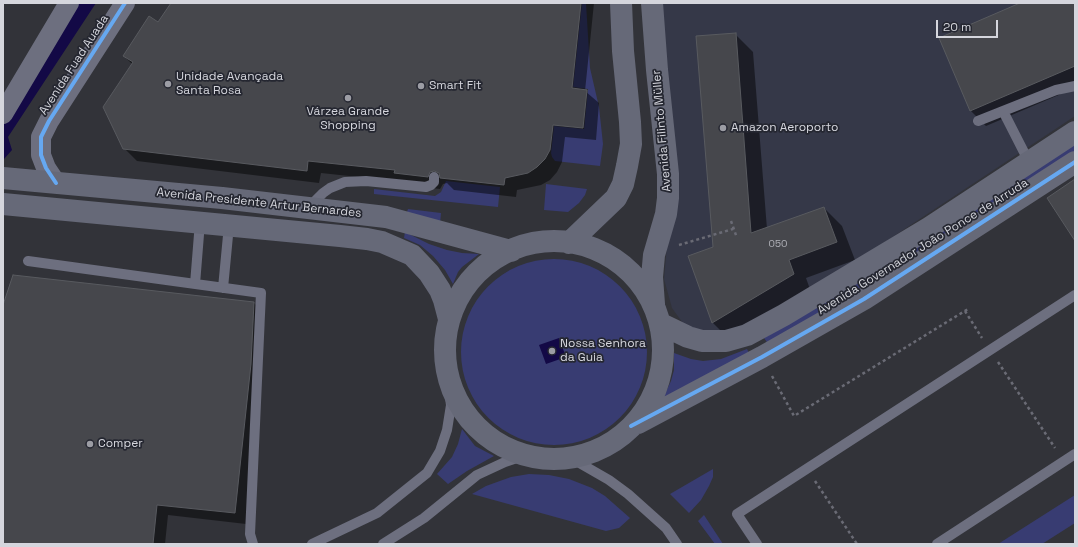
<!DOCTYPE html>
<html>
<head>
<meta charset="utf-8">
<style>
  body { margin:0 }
  #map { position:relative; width:1078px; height:547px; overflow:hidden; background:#323339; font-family:"Space Grotesk",sans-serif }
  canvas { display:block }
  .frame { position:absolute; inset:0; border:4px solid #d5d6dd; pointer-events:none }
  .scale { position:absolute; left:936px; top:20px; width:62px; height:18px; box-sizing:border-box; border:2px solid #d5d6dd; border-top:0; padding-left:5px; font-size:12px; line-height:14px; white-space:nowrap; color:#d5d6dd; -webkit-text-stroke:3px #252731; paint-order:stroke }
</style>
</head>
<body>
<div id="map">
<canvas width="1078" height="547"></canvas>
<div class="frame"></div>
<div class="scale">20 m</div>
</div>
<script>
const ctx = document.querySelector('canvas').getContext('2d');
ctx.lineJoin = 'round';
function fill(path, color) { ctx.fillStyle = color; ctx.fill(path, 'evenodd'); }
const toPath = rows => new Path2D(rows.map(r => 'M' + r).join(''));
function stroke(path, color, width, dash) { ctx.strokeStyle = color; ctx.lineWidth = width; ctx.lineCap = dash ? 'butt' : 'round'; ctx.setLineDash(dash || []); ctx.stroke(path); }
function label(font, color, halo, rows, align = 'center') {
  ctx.font = font + ' "Space Grotesk",sans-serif'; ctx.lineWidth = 3.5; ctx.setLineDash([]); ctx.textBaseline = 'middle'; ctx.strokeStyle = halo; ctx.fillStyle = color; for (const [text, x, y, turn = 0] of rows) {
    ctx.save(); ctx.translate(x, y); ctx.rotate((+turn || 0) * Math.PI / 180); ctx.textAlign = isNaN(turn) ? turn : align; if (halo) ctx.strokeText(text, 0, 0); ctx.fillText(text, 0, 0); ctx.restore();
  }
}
fill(toPath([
  [659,3,1075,3,1075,116,855,262,731,333,706,333,685,326,672,308,664,279,668,233]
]), '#353848');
fill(toPath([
  [582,3,586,3,590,68,599,107,603,144,600,166,555,161,552,157,551,153,554,126,584,129,588,89,573,87],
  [1075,144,1075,153,769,345,764,338],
  [446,181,500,187,498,207,374,194,374,189,435,196,441,192],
  [546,184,587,189,585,195,579,203,568,212,544,210],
  [408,209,441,213,440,224,407,212],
  [405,232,429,244,447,250,462,253,479,254,462,267,458,272,453,284,445,270,433,256,420,245,404,238],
  '461 352a93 93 0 1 1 186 0a93 93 0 1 1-186 0Z',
  [747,349,750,355,662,400,671,381,674,370,674,353,691,359,703,361,721,359],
  [462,429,475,446,494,456,467,471,448,484,437,474,452,457,458,444],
  [713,469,713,477,709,486,701,500,689,513,670,494],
  [529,474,549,475,569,479,592,488,605,496,630,518,619,528,606,531,472,494,486,486,511,477],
  [1075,495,1075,523,1042,544,998,544],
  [704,515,723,544,715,544,698,521]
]), '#383c72');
fill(toPath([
  [74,3,96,3,8,137,12,150,4,159,3,159,3,122],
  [559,338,566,357,546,364,539,345]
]), '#130946');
fill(toPath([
  [172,3,594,3,585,91,599,103,596,140,565,137,562,162,557,172,550,180,541,185,517,190,516,197,454,190,447,183,443,184,440,189,408,185,405,182,321,173,319,183,137,161,124,148,132,64,124,56,158,24],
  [1023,3,1075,3,1075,88,986,126,971,111],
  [735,34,753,52,767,229,824,208,842,226,855,260,806,278,811,292,731,341,713,323,689,256,714,248],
  [254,303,265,314,246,524,168,515,165,544,3,544,3,308]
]), '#0007');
const building = toPath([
  [171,3,581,3,572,88,587,90,583,128,553,125,550,150,545,159,537,167,528,173,505,178,504,185,440,178,439,173,434,171,430,172,428,177,394,173,395,170,308,161,307,171,123,149,103,107,133,62,123,56,149,16,158,22,171,3],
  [1020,3,1075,3,1075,66,970,111,939,38,1020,3],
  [736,33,751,233,824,207,837,242,789,260,794,274,712,323,688,256,713,247,696,36,736,33],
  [1075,179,1075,241,1047,198,1075,179],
  [13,275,254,302,251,364,235,513,157,505,153,544,3,544,3,305,13,275]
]);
fill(building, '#46474c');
stroke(building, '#585a5f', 1);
stroke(toPath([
  [731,221,737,238],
  [679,245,733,229],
  [965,311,982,338],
  [998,362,1055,448],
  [772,376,794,416,968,309],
  [815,481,857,544]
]), '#6a6b75', 2.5, [3, 3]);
stroke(toPath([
  [1003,111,1029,162],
  [978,121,1056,90,1075,86],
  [308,208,323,193,330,188,345,182,366,181,426,187,431,185,434,182,434,177],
  [28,261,261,293,250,534,253,544],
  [195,284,200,222],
  [223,288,229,225],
  [569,457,609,480,628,494,666,528,677,544],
  [312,544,377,513,427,473,440,451,447,430,451,405,448,382],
  [383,544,424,518,477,475,505,462,520,457,533,456],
  [757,544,737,514,1075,295],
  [937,544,1075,454]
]), '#6d6f7f', 10);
stroke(toPath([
  [3,114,69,3],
  [56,183,46,168,41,155,41,137,49,121,125,3]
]), '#6d6f7f', 20);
stroke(toPath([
  [652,3,657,70,668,174,668,198,666,214,654,255,652,277,654,304],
  [3,178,222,198,386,217,511,251],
  [3,204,340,236,367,239,382,242,412,255,429,273,440,290,444,300,449,319],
  '445 350a109 109 0 1 1 218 0a109 109 0 1 1-218 0Z',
  [569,243,616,198,623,184,627,166,631,144,630,122,623,51,621,3],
  [661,324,688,337,702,341,726,341,747,335,784,315,929,228,1075,132],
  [638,423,762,357,864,299,1075,162]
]), '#666978', 22);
stroke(toPath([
  [56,183,46,168,41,155,41,137,49,121,125,3],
  [631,426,762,357,864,299,1075,162]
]), '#66a8f1', 4);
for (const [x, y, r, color] of [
  [168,84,4,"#9c9da4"],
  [421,86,4,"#9c9da4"],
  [348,98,4,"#9c9da4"],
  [723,128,4,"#9c9da4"],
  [552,351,4,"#9c9da4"],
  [90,444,4,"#9c9da4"]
]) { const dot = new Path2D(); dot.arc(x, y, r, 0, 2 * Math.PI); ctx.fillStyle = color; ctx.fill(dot); stroke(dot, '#252731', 1.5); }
label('10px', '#b1b2b9', null, [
  ["050",778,244]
]);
label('12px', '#d5d6dd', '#252731', [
  ["Avenida Fuad Auada",74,65,-57],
  ["Avenida Filinto Müller",662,131,-95],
  ["Avenida Presidente Artur Bernardes",259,203,6],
  ["Avenida Governador João Ponce de Arruda",923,247,-32]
]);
label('12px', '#d5d6dd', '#252731', [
  ["Unidade Avançada",176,77],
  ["Santa Rosa",176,91],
  ["Smart Fit",429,86],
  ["Várzea Grande",348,112,"center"],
  ["Shopping",348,126,"center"],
  ["Amazon Aeroporto",731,128],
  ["Nossa Senhora",560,344],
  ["da Guia",560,358],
  ["Comper",98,444]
], 'left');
</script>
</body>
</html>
